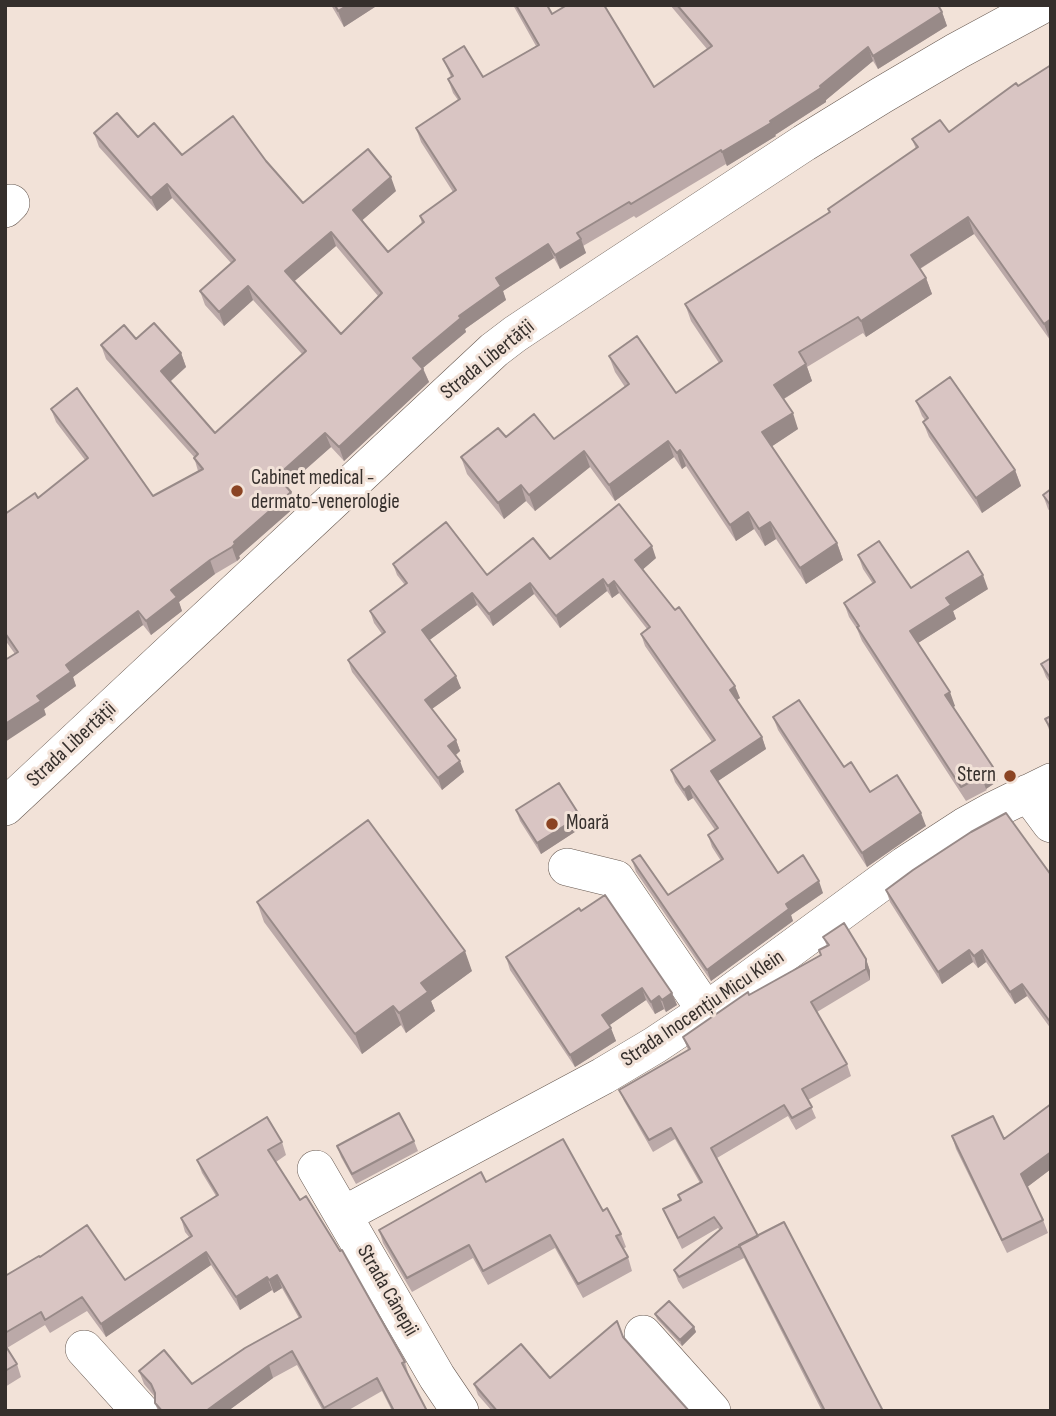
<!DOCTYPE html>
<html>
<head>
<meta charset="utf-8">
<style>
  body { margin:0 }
  #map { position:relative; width:1056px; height:1416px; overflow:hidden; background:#f2e2d8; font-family:"Sofia Sans Condensed",sans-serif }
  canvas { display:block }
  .frame { position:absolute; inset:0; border:7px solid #352f2c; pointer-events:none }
</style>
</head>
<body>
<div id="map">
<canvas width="1056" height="1416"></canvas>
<div class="frame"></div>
</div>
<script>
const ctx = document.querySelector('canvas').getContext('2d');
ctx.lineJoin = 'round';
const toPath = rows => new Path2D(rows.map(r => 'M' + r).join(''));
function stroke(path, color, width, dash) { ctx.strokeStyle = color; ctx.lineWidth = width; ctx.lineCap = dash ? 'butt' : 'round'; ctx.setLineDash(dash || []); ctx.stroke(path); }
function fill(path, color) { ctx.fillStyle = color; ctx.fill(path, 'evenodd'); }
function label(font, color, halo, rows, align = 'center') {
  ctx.font = font + ' "Sofia Sans Condensed",sans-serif'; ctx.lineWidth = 6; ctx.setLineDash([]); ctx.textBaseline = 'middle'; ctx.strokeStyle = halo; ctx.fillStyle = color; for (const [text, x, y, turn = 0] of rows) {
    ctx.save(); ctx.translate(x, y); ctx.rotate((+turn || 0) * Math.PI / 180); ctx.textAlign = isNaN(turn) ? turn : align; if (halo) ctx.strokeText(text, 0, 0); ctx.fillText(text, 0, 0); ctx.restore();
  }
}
const minor = toPath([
  [5,209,11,203],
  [1028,793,1051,824],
  [5,807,494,350,515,334,608,272,804,143,882,95,957,51,1042,5],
  [567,867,616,879,706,1011],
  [316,1169,437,1377,460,1411],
  [343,1215,603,1076,655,1045,706,1011,905,865,965,826,994,810,1051,782],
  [643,1334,712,1411],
  [84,1349,140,1411]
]);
stroke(minor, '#675951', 38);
stroke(minor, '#fff', 37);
fill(toPath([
  [331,5,378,5,344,27],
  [513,5,547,5,552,14,654,87,707,49,670,5,938,5,942,12,947,26,878,69,873,61,826,100,826,102,775,135,776,136,727,166,726,164,636,218,634,216,583,246,586,253,560,269,554,258,503,291,506,300,465,329,466,332,423,368,429,382,344,461,331,447,286,487,296,506,239,556,240,558,237,561,215,574,179,602,182,611,151,635,143,625,73,677,76,686,44,709,46,715,15,654,5,640,5,514,38,498,85,460,56,422,51,409,153,496,198,471,194,457,106,359,101,345,136,339,181,353,186,367,170,382,215,433,302,354,253,300,224,326,205,305,200,291,231,263,172,198,157,211,99,147,94,133,138,137,182,155,266,161,303,203,396,191,362,220,388,252,422,224,420,216,453,192,421,142,416,128,458,100,453,93,448,79,451,77,443,59,483,77,536,46],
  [336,246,378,296,341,334,294,281],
  [1016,83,1050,340,974,234,920,269,926,278,932,294,866,337,863,333,807,367,812,381,784,399,798,429,772,446,837,543,843,560,806,584,776,539,765,546,754,529,736,541,686,466,682,469,674,457,615,501,590,467,535,511,526,501,504,519,467,474,461,457,506,437,554,439,625,387,615,372,609,356,676,393,719,363,691,321,685,304,829,213,828,209,916,149,912,139,949,132],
  [916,401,1015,470,1021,486,982,513,929,437,923,422,925,420,922,416],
  [1051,489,1051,513,1048,509,1043,495],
  [858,555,911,588,988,589,953,611,956,619,918,643,955,706,953,707,993,767,998,781,986,789,987,790,966,801,862,641,857,629,849,617,844,603,873,584,863,569],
  [656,558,643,569,740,698,736,700,762,737,766,749,718,781,778,873,823,893,791,915,793,921,711,981,636,872,632,860,668,895,721,861,712,847,708,835,715,830,693,798,688,801,675,782,671,770,712,742,645,646,641,634,647,629,619,593,612,598,607,591,560,628,534,594,493,626,477,605,429,640,461,688,432,709,456,740,460,751,456,755,464,772,442,790,352,672,348,660,382,634,374,623,370,611,405,585,397,575,393,564,487,575,550,559],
  [1051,658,1051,684,1046,677,1041,664],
  [1051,716,1051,735,1045,719],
  [773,717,844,767,870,792,926,826,867,867,778,730],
  [516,810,584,826,541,854,520,821],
  [1051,875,1051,1029,1027,996,1015,1004,986,962,978,968,973,962,942,984,890,902,886,890],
  [257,902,472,971,431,1001,435,1011,406,1033,401,1025,362,1054,264,922],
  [581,911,672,993,677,1005,666,1012,664,1009,655,1014,646,1000,609,1025,616,1041,575,1067,510,970,506,957],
  [823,937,866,959,870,971,870,980,817,1012,847,1064,851,1076,808,1100,816,1118,796,1130,788,1116,717,1158,758,1236,883,1411,822,1411,744,1258,683,1289,678,1281,674,1270,720,1230,718,1228,682,1249,668,1221,663,1209,680,1201,678,1195,700,1183,675,1139,653,1152,624,1101,619,1090,688,1050,683,1037,749,995,821,955,819,950,827,946],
  [1051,1104,1051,1169,1027,1187,1043,1220,1048,1233,1007,1253,956,1149,952,1136,1004,1139],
  [414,1141,418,1151,356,1184,341,1157,337,1146],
  [282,1142,286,1155,276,1162,405,1362,409,1376,427,1411,392,1411,382,1391,347,1411,323,1411,297,1365,273,1378,228,1411,158,1411,155,1403,155,1397,144,1384,139,1371,192,1384,299,1318,282,1288,274,1293,272,1290,240,1310,211,1265,106,1337,87,1311,50,1333,45,1325,7,1348,17,1364,21,1377,5,1387,5,1276,40,1257,125,1280,189,1237,185,1232,181,1218,216,1196,202,1173,197,1160],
  [486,1182,603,1211,621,1234,626,1247,623,1249,628,1257,632,1271,583,1298,555,1248,488,1285,473,1258,412,1292,383,1243,379,1230],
  [655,1314,694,1327,696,1332,682,1346,657,1319],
  [623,1337,689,1411,492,1411,478,1395,474,1384,550,1378]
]), '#bba9a8');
fill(toPath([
  [348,5,378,5,344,27,338,11],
  [942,12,947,26,878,69,873,56],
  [868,47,873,61,826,100,826,102,775,135,776,136,727,166,722,152,820,86],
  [391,177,396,191,358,224,353,210],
  [167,184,172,198,157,211,151,198],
  [968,217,974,234,916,271,911,255],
  [331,232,336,246,290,285,285,271],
  [581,239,586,253,560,269,555,255],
  [548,244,554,258,503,291,506,300,465,329,466,332,418,372,413,358,459,316,496,278],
  [926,278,932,294,866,337,861,321],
  [248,286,253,300,224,326,219,312],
  [1051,319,1051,339,1050,340,1044,324],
  [181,353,186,367,166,385,161,371],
  [806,364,812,381,780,401,774,385],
  [423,369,429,382,344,461,339,447],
  [793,413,798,429,768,449,762,432],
  [325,433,331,447,282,490,277,476],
  [668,441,674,457,615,501,609,485],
  [680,450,686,466,682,469,677,453],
  [584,451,590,467,535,511,529,495],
  [1015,470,1021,486,982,513,976,498],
  [521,485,526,501,504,519,498,503],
  [291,492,296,506,239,556,240,558,237,561,232,547,234,542],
  [748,512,754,529,736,541,730,525],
  [770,522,776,539,765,546,759,529],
  [837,543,843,560,806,584,800,568],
  [652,546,656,558,640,572,635,560],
  [210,560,215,574,179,602,182,611,151,635,146,621,171,590],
  [983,575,988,589,953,611,956,619,915,645,910,631,946,598],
  [603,579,607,591,560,628,556,616],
  [614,581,619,593,612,598,608,586],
  [530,583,534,594,493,626,489,614],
  [472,593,477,605,427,642,422,630],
  [138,611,143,625,73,677,76,686,44,709,46,715,5,742,5,724,37,696,66,665],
  [456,676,461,688,429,711,425,700],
  [735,686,740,698,734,702,730,690],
  [950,692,955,706,950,709,945,695],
  [762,737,766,749,715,783,711,771],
  [456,740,460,751,453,757,448,746],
  [460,761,464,772,442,790,438,778],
  [993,767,998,781,986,789,981,775],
  [689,786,693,798,688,801,684,790],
  [921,813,926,826,867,867,862,853],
  [580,816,584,826,541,854,537,843],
  [819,881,823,893,791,915,793,921,711,981,707,970,786,904],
  [969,950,973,962,942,984,938,972],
  [982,950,986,962,978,968,974,956],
  [465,951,472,971,431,1001,435,1011,406,1033,399,1013,421,983],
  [866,959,870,971,870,980,866,969],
  [1022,984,1027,996,1015,1004,1010,992],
  [642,988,646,1000,607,1027,602,1015],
  [672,993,677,1005,666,1012,662,1000],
  [659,996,664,1009,655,1014,651,1002],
  [393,1006,401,1025,362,1054,355,1034],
  [611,1028,616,1041,575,1067,570,1055],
  [1051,1152,1051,1169,1026,1188,1021,1174],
  [206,1252,211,1265,106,1337,101,1324],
  [277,1275,282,1288,274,1293,269,1280],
  [267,1277,272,1290,240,1310,236,1297],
  [694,1327,696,1332,682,1346,680,1340],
  [269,1365,273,1378,228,1411,206,1411]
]), '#988a88');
const building = toPath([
  [335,5,348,5,338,11,335,5],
  [516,5,547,5,552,14,567,5,604,5,654,87,712,46,677,5,938,5,942,12,873,56,868,47,820,86,821,88,770,121,771,123,722,152,721,150,631,204,629,202,577,233,581,239,555,255,548,244,496,278,501,286,459,316,461,318,413,358,423,369,339,447,325,433,277,476,291,492,234,542,235,544,232,547,210,560,171,590,177,597,146,621,138,611,66,665,71,672,37,696,41,701,5,724,5,660,18,652,5,633,5,543,6,542,5,541,5,514,35,493,38,498,88,458,51,409,77,388,153,496,203,469,194,458,198,454,101,345,124,325,136,339,154,323,181,353,161,371,215,433,306,351,248,286,219,312,200,291,235,260,167,184,151,198,94,133,117,113,138,137,154,123,182,155,233,116,266,161,303,203,368,149,391,177,353,210,388,252,424,222,420,216,456,190,416,128,460,99,448,79,453,76,443,59,464,46,483,77,539,45,516,5],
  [331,232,382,293,341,334,285,271,331,232],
  [1051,65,1051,319,1044,324,968,217,911,255,926,278,861,321,858,317,799,352,806,364,774,385,793,413,762,432,837,543,800,568,770,522,759,529,748,512,730,525,680,450,677,453,668,441,609,485,584,451,529,495,521,485,498,503,461,457,498,428,506,437,534,414,554,439,629,384,609,356,637,336,676,393,722,361,685,304,830,212,828,209,918,147,912,139,940,120,949,132,1016,83,1018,86,1051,65],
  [950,377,1015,470,976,498,923,422,928,418,916,401,950,377],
  [1051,489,1051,506,1043,495,1051,489],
  [619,504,652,546,635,560,675,610,679,607,735,686,730,690,762,737,711,771,778,873,803,855,819,881,786,904,789,909,707,970,632,860,640,855,668,895,723,859,708,835,718,828,689,786,684,790,671,770,715,740,641,634,650,627,614,581,608,586,603,579,556,616,530,583,489,614,472,593,422,630,456,676,425,700,456,740,448,746,460,761,438,778,348,660,385,632,370,611,407,583,393,564,446,522,487,575,533,538,550,559,619,504],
  [879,541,911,588,968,551,983,575,946,598,951,605,910,631,950,692,945,695,993,767,981,775,981,776,961,787,857,627,859,626,844,603,875,582,858,555,879,541],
  [1051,658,1051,679,1041,664,1051,658],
  [799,700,844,767,851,762,870,792,897,775,921,813,862,853,773,717,799,700],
  [1051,716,1051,729,1045,719,1051,716],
  [559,783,580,816,537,843,516,810,559,783],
  [1006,813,1051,875,1051,1023,1022,984,1010,992,982,950,974,956,969,950,938,972,886,890,913,870,971,832,1006,813],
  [368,820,465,951,421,983,428,992,399,1013,393,1006,355,1034,257,902,368,820],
  [605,895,672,993,662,1000,659,996,651,1002,642,988,602,1015,611,1028,570,1055,506,957,579,908,581,911,605,895],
  [844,923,866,959,866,969,811,1002,847,1064,802,1089,812,1107,792,1118,784,1105,711,1148,758,1236,679,1277,674,1270,722,1228,714,1217,678,1238,663,1209,681,1200,678,1195,702,1182,671,1128,649,1140,619,1090,690,1049,683,1037,748,992,749,995,821,955,819,950,829,945,823,937,844,923],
  [1051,1104,1051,1152,1021,1174,1043,1220,1002,1240,952,1136,993,1116,1004,1139,1051,1104],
  [399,1113,414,1141,352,1174,337,1146,399,1113],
  [267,1117,282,1142,268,1150,300,1200,306,1196,340,1251,342,1250,405,1362,402,1363,427,1411,394,1411,377,1378,324,1408,292,1351,269,1365,206,1411,162,1411,155,1403,155,1393,151,1384,139,1371,164,1350,192,1384,245,1348,301,1317,277,1275,269,1280,267,1277,236,1297,206,1252,101,1324,82,1297,45,1320,41,1312,5,1333,5,1276,39,1256,40,1257,87,1225,125,1280,192,1236,181,1218,218,1195,197,1160,267,1117],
  [563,1139,603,1211,607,1208,621,1234,616,1236,628,1257,578,1284,550,1235,483,1271,469,1245,407,1278,379,1230,481,1172,486,1182,563,1139],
  [784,1222,883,1411,825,1411,739,1245,784,1222],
  [669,1301,694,1327,680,1340,655,1314,669,1301],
  [617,1321,623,1337,689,1411,497,1411,474,1384,521,1344,550,1378,617,1321],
  [5,1345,17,1364,5,1371,5,1345]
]);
fill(building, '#d9c5c3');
stroke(building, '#988a88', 2);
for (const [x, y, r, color] of [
  [237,491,7,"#8b4423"],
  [1010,776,7,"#8b4423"],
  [552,824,7,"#8b4423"]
]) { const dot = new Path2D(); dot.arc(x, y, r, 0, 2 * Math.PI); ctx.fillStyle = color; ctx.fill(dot); stroke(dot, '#f2e2d8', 2.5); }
label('21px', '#352f2c', '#f2e2d8', [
  ["Strada Libertății",488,360,-39],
  ["Strada Libertății",72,745,-43],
  ["Strada Inocențiu Micu Klein",703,1009,-34],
  ["Strada Cânepii",387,1291,60]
]);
label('21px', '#352f2c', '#f2e2d8', [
  ["Cabinet medical -",251,479],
  ["dermato-venerologie",251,503],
  ["Stern",996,776,"right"],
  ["Moară",566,824]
], 'left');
</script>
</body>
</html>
